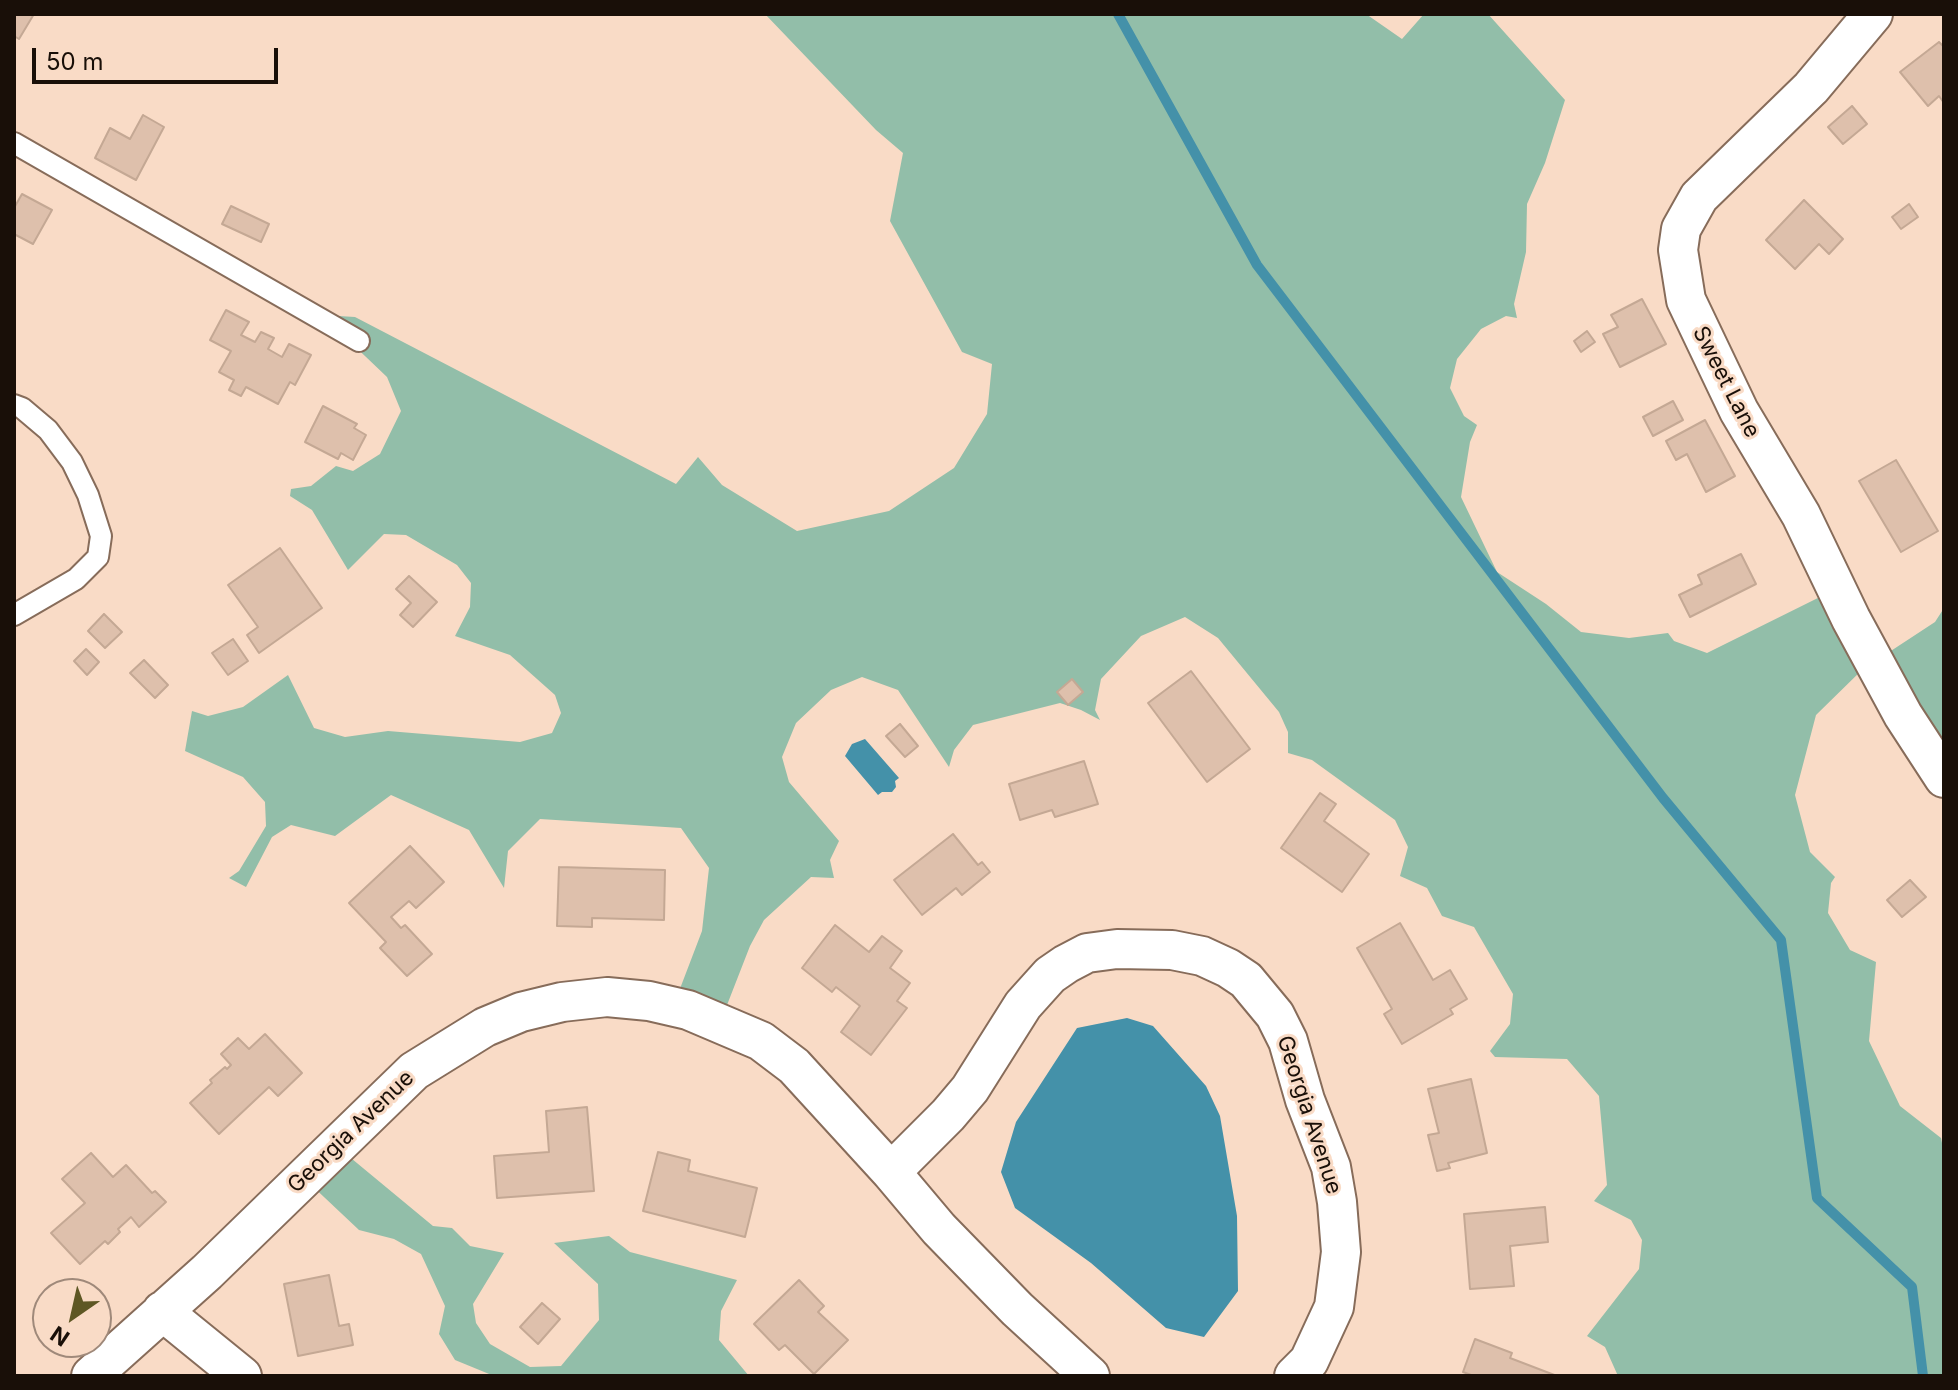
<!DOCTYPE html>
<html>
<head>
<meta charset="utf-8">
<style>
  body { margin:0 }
  #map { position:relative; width:1958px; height:1390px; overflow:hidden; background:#f9dbc6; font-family:Inter,sans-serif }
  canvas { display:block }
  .frame { position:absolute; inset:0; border:16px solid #190f08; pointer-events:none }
  .north { position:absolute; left:32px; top:1278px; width:80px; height:80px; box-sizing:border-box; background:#f9dbc6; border:2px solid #9f897a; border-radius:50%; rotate:214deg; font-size:22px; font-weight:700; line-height:32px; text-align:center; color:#190f08 }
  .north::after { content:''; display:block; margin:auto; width:28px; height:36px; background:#5e5724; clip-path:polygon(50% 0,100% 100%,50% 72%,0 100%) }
  .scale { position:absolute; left:32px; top:48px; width:246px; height:36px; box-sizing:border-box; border:4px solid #190f08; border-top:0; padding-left:10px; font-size:24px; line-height:28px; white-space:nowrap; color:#190f08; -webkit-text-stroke:6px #f9dbc6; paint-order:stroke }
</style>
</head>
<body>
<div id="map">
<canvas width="1958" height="1390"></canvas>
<div class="frame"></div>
<div class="north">N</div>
<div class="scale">50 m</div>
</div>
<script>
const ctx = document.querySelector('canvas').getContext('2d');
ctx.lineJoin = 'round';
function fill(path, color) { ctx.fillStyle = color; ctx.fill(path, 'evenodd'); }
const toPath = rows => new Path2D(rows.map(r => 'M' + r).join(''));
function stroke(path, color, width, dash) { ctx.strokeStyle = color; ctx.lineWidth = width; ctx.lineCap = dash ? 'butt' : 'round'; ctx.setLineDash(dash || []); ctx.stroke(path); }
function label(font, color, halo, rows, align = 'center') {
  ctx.font = font + ' Inter,sans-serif'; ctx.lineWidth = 6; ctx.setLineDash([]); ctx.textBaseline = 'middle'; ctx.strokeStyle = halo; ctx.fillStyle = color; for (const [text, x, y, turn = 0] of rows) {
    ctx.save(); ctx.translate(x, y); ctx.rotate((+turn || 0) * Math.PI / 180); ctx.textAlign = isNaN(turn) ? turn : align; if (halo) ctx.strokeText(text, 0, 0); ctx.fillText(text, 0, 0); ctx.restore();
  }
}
fill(toPath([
  [765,14,1366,14,1402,39,1424,14,1488,14,1565,100,1545,163,1527,204,1526,252,1514,304,1517,318,1506,316,1481,329,1457,359,1450,388,1464,416,1477,425,1470,442,1461,497,1497,572,1546,604,1581,632,1629,638,1668,633,1674,641,1707,653,1834,590,1874,662,1935,622,1944,608,1944,775,1864,668,1816,715,1795,795,1810,852,1835,877,1831,883,1828,913,1850,950,1876,962,1869,1041,1900,1106,1941,1138,1944,1153,1944,1376,1618,1376,1605,1347,1587,1336,1639,1269,1642,1240,1631,1220,1594,1201,1607,1185,1599,1096,1567,1059,1495,1057,1490,1051,1510,1024,1513,994,1474,927,1442,916,1427,888,1400,876,1408,847,1395,820,1312,760,1288,753,1288,732,1279,712,1218,638,1185,617,1141,636,1101,679,1095,710,1100,720,1081,710,1060,703,973,725,954,750,949,767,898,690,862,677,831,690,796,723,782,757,789,782,839,841,830,860,834,878,811,877,764,920,750,946,720,1023,673,1007,702,931,709,868,681,828,540,819,508,851,504,888,469,830,391,795,335,836,291,825,272,837,246,887,229,878,239,871,266,826,265,802,243,777,185,751,192,711,208,716,243,707,288,675,314,728,345,737,388,731,520,742,552,733,561,713,555,695,510,655,455,636,470,607,471,583,457,565,406,535,384,534,348,570,312,510,290,496,291,489,311,486,336,466,353,471,380,454,401,411,387,377,322,315,355,317,676,484,698,457,722,485,797,531,889,511,954,468,987,414,992,364,962,352,890,221,903,153,876,130],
  [340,1149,433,1226,452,1228,470,1246,504,1253,473,1304,476,1323,490,1344,530,1367,561,1366,599,1320,598,1284,554,1243,609,1236,630,1252,737,1280,721,1311,719,1340,749,1376,494,1376,455,1360,439,1334,445,1306,421,1254,394,1239,359,1230,307,1181]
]), '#92bea9');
fill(toPath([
  [865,739,899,778,895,781,896,787,892,792,882,792,878,795,845,756,852,744],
  [1127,1018,1153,1026,1206,1086,1220,1116,1237,1216,1238,1291,1204,1337,1166,1328,1091,1263,1015,1208,1001,1172,1016,1122,1077,1028]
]), '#4491a9');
stroke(toPath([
  [1118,14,1257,265,1663,798,1781,940,1817,1198,1912,1287,1923,1376]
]), '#4491a9', 10);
const building = toPath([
  [14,14,34,14,19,39,14,36,14,14],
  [1939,42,1944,47,1944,103,1939,96,1928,106,1900,72,1939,42],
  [1852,106,1867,124,1843,144,1828,127,1852,106],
  [143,115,164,127,136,180,95,158,110,128,130,139,143,115],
  [22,194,52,210,33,244,14,234,14,208,22,194],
  [1804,200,1843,239,1829,254,1819,244,1795,269,1766,240,1804,200],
  [1909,204,1918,217,1901,229,1892,217,1909,204],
  [231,206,269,224,261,242,222,224,231,206],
  [1642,299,1666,344,1620,367,1603,334,1618,327,1611,315,1642,299],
  [226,310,249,322,241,335,255,342,261,332,274,338,268,349,282,357,289,344,311,355,295,385,290,382,278,404,246,387,241,396,229,390,234,380,219,372,231,351,210,340,226,310],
  [1587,331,1595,342,1581,352,1574,341,1587,331],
  [1673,401,1683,420,1653,436,1643,417,1673,401],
  [323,406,357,424,354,428,366,435,353,460,341,453,338,459,305,442,323,406],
  [1705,420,1735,476,1706,492,1687,454,1676,460,1666,441,1705,420],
  [1896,460,1938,531,1901,552,1859,481,1896,460],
  [280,548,322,608,259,653,247,635,258,627,228,585,280,548],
  [1741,554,1756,584,1690,617,1679,595,1702,584,1698,575,1741,554],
  [409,576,437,602,413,627,400,615,411,603,396,589,409,576],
  [104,614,122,632,105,648,88,631,104,614],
  [233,639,248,661,228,675,212,653,233,639],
  [86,649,99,662,87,675,74,661,86,649],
  [144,660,168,685,155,698,130,673,144,660],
  [1191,671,1250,749,1207,782,1148,703,1191,671],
  [1072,679,1083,692,1068,705,1057,692,1072,679],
  [900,724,918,746,905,757,886,736,900,724],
  [1084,761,1098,804,1055,817,1052,810,1020,820,1009,784,1084,761],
  [1320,793,1336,804,1324,821,1369,854,1342,892,1281,848,1320,793],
  [953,834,978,865,982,862,990,872,962,895,956,888,922,915,894,880,953,834],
  [410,846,444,882,416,908,409,901,391,917,401,928,405,925,432,954,407,976,380,948,386,942,349,903,410,846],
  [559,867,665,870,664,920,592,918,592,927,557,926,559,867],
  [1910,880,1926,897,1902,917,1887,900,1910,880],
  [1400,923,1433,980,1450,970,1467,999,1450,1009,1453,1014,1402,1044,1384,1014,1392,1009,1357,948,1400,923],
  [835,925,869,952,882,936,902,951,890,968,910,983,897,1001,907,1008,871,1055,841,1032,860,1006,836,987,832,992,802,968,835,925],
  [265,1034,302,1073,278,1096,269,1087,219,1134,190,1103,212,1083,210,1080,225,1067,227,1069,231,1065,221,1054,238,1038,249,1049,265,1034],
  [1471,1079,1487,1153,1448,1163,1450,1168,1437,1171,1428,1135,1439,1133,1428,1089,1471,1079],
  [587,1107,594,1191,497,1198,494,1156,549,1152,546,1111,587,1107],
  [658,1152,690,1160,688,1171,757,1188,745,1237,643,1211,658,1152],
  [91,1153,113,1177,126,1165,152,1193,155,1191,166,1202,139,1227,131,1217,118,1229,120,1232,108,1244,105,1241,80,1264,51,1233,85,1203,62,1179,91,1153],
  [1545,1207,1548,1242,1510,1246,1514,1286,1470,1289,1464,1214,1545,1207],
  [329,1275,339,1326,349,1324,353,1345,298,1356,284,1284,329,1275],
  [799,1280,824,1306,818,1312,848,1340,814,1374,785,1345,779,1350,754,1324,799,1280],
  [542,1303,560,1319,538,1344,520,1327,542,1303],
  [1475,1339,1512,1353,1510,1358,1557,1376,1474,1376,1463,1372,1475,1339]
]);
fill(building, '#dec0ac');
stroke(building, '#c4a894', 2);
const lane = toPath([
  [14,143,359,341],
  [14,405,22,408,48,430,72,462,88,495,101,536,98,557,76,579,14,615]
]);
const street = toPath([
  [1873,14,1811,88,1699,197,1681,229,1678,250,1686,300,1739,411,1801,515,1851,619,1903,715,1944,778],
  [162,1311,242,1376],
  [91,1376,207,1272,414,1071,485,1027,521,1012,562,1002,607,997,649,1001,688,1010,761,1041,794,1066,891,1172],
  [1090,1376,1017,1309,939,1229,891,1172,948,1115,970,1089,1023,1005,1050,975,1066,964,1087,953,1117,949,1172,950,1202,956,1228,968,1246,980,1275,1015,1288,1041,1305,1100,1331,1167,1337,1202,1341,1252,1334,1307,1309,1361,1294,1376]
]);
stroke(lane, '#876c5a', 24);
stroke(street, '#876c5a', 42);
stroke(lane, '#fff', 20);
stroke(street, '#fff', 38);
label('22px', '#190f08', '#f9dbc6', [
  ["Sweet Lane",1726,382,63],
  ["Georgia Avenue",1309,1115,72],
  ["Georgia Avenue",351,1132,-44]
]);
</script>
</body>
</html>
